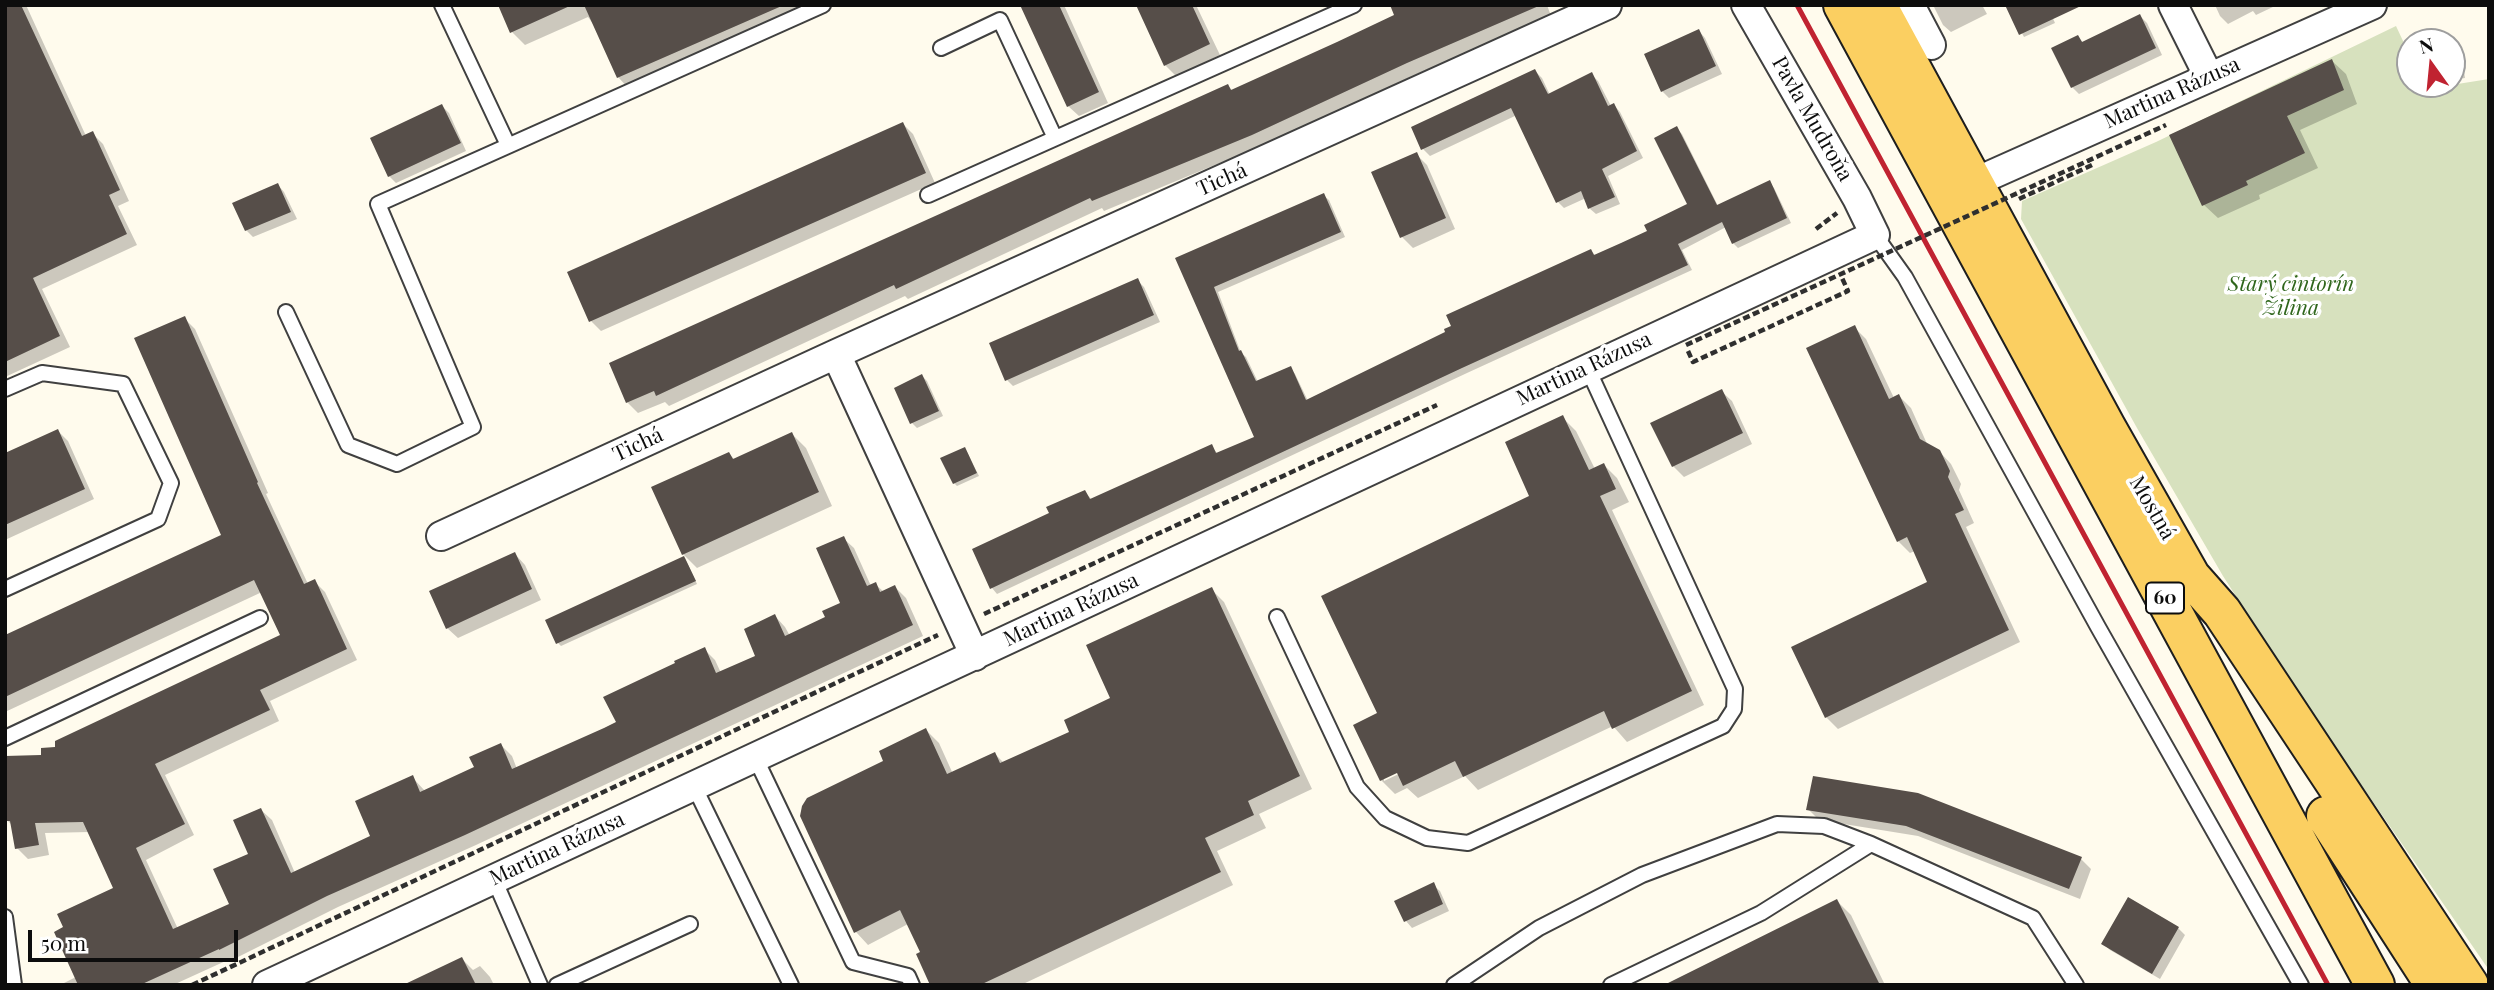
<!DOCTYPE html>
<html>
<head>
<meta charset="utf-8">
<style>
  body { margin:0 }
  #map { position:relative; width:2494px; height:990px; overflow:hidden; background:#fffbed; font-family:"Playfair Display",serif }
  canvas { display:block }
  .frame { position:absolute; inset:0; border:7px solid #0d0d0d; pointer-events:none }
  .north { position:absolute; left:2396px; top:28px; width:70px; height:70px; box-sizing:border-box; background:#fff; border:2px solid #9e9e9e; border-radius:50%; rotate:345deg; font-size:19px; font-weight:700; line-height:28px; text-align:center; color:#0d0d0d }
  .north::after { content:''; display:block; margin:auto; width:24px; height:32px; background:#c02331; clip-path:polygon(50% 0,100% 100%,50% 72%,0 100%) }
  .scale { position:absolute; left:28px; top:930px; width:210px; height:32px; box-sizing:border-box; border:4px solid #0d0d0d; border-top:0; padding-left:9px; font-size:21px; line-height:24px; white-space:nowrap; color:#0d0d0d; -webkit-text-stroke:5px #fff; paint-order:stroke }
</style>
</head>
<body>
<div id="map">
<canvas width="2494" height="990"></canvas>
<div class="frame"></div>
<div class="north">N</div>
<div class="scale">50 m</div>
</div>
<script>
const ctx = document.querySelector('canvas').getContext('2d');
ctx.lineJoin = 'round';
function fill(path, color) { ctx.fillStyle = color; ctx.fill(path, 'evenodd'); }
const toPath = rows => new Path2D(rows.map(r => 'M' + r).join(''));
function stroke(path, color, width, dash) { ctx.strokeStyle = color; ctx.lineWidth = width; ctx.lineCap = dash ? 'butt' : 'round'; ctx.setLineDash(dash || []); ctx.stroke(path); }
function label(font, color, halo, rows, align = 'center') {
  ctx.font = font + ' "Playfair Display",serif'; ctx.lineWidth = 7; ctx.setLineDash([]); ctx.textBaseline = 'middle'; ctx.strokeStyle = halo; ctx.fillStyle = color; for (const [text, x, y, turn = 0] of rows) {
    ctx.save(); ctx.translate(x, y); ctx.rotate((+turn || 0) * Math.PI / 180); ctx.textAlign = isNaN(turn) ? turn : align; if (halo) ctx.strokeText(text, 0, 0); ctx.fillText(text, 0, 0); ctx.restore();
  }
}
fill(toPath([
  [2396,26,2410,56,2410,84,2423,84,2426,89,2489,79,2489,970,2302,699,2223,576,2137,428,2021,219,2022,201,2156,142]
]), '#d7e1be');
fill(toPath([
  [5,5,26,5,86,136,92,133,103,144,129,201,118,206,137,245,42,289,70,347,5,377],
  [500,5,820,5,631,91,618,77,596,28,588,17,525,45,512,32],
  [1022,5,1064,5,1108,103,1079,116,1068,106],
  [1137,5,1196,5,1220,55,1176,76,1165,65],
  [1396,5,1547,5,1551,16,1419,73,1263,145,1104,211,1102,208,908,299,905,296,669,406,665,402,638,413,627,402,1228,86,1233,91,1397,16],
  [1933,5,1982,5,1987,14,1951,32,1943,25],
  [2007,5,2047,5,2055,23,2024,37],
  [2215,5,2275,5,2275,6,2256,15,2253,11,2228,24,2220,16],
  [2140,16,2147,23,2162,55,2079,94,2072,87,2077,37,2084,43],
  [1699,31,1705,38,1722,74,1669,98,1662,91],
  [2459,56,2462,59,2465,78,2452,80,2452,57],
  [2332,61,2346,74,2357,104,2300,130,2318,168,2259,195,2260,199,2218,218,2204,205],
  [1535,71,1542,78,1550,95,1591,74,1598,81,1611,106,1614,105,1620,112,1643,158,1608,176,1620,204,1596,214,1589,208,1586,198,1564,208,1558,202,1517,115,1430,156,1423,149,1413,128],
  [442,106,449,113,466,151,396,183,389,176],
  [903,124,913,134,935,183,601,331,591,321,569,272],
  [1677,129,1682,134,1718,206,1769,182,1774,188,1791,223,1738,248,1733,243,1726,227,1682,250,1692,270,1467,373,997,594,992,588,974,550,1051,514,1085,492,1092,500,1211,446,1218,454,1256,438,1177,259,1323,195,1329,200,1345,237,1218,292,1241,353,1246,357,1258,382,1290,368,1295,374,1308,401,1447,333,1591,251,1596,256,1649,232,1689,205],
  [1416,154,1427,165,1455,229,1413,248,1402,237,1374,173],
  [278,185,284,192,297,219,253,237,246,230],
  [1137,280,1144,287,1160,322,1013,386,1007,380],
  [184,318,195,329,268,493,266,494,308,584,314,581,325,592,357,660,270,701,279,721,165,775,194,835,146,860,178,929,231,904,250,855,261,810,272,820,295,873,373,836,412,777,425,791,477,768,501,745,512,756,517,769,618,723,704,649,715,660,721,673,757,657,775,616,785,627,790,636,827,618,843,604,843,538,854,548,871,586,875,584,884,592,895,587,906,598,923,636,476,845,338,907,232,960,230,959,173,985,60,985,76,977,116,889,90,832,45,833,49,855,28,859,17,848,13,826,7,820,43,757,282,636,262,592,5,712,5,637,223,536],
  [1854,327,1866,339,1894,398,1899,396,1911,408,1928,446,1939,451,1951,464,1961,484,1959,490,1974,523,1966,527,2020,642,1838,729,1826,717,1929,582,1915,551,1910,553,1898,541],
  [922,376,927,381,943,416,917,428,912,423],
  [1721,391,1732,401,1752,444,1684,477,1673,466],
  [1562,417,1576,431,1595,469,1604,465,1617,478,1629,502,1612,510,1704,705,1627,742,1613,726,1478,790,1465,776,1418,798,1407,788,1395,794,1381,780,1379,714,1532,497],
  [1404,768,1405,771,1384,781,1384,777],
  [58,431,68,441,94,499,5,540,5,455],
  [792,434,806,448,832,506,697,568,683,554,729,454,735,460],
  [967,452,979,476,957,486,954,483],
  [515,554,525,565,541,600,458,638,447,628],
  [685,558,697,584,561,646,558,643,547,621],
  [1211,589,1224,602,1312,789,1259,814,1266,828,1217,851,1233,885,1021,985,932,985,922,953,908,924,868,945,856,932,802,816,886,761,926,730,939,743,953,774,995,754,1004,763,1072,733,1113,699],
  [1814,778,2081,859,2091,869,2080,899,1918,836,1819,820,1808,809],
  [1433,885,1440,891,1449,911,1412,928,1406,921],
  [2129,900,2178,928,2185,935,2160,979,2110,950,2103,943],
  [1837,901,1851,915,1885,985,1668,985],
  [462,959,473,970,480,966,490,977,494,985,407,985]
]), '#0003');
fill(toPath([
  [5,5,21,5,82,136,93,131,120,190,109,195,127,234,33,278,60,336,5,362],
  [498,5,572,5,510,33],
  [584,5,784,5,617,78],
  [1020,5,1059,5,1099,92,1067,107],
  [1136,5,1192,5,1210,44,1164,66],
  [1390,5,1541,5,1407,63,1252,135,1092,201,1090,198,896,289,894,285,656,396,654,391,626,403,609,363,1228,84,1231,90,1337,42,1394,15],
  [2005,5,2083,5,2019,35],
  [2140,14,2156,48,2071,88,2051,48,2078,35,2082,42],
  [1699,29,1716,66,1661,92,1644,54],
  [2332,59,2344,90,2287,116,2305,153,2246,181,2248,185,2202,206,2169,135],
  [1535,69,1548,94,1592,72,1608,106,1614,103,1637,151,1602,169,1615,197,1588,209,1581,191,1556,203,1511,108,1421,150,1411,127],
  [442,104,461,143,388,177,370,138],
  [903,122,926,173,589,322,567,272],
  [1677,126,1717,205,1770,180,1787,218,1732,244,1722,222,1678,244,1688,265,1462,368,990,589,972,549,1049,513,1046,507,1085,490,1090,499,1212,444,1216,453,1254,437,1175,258,1324,193,1341,232,1214,287,1239,351,1241,350,1256,381,1291,366,1306,400,1445,332,1444,329,1451,326,1446,315,1591,249,1594,255,1621,243,1647,231,1644,225,1687,204,1654,138],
  [1417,152,1446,218,1400,238,1371,172],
  [278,183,291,212,245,231,232,203],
  [1138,278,1154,315,1005,381,989,343],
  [185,316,258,482,257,483,304,584,315,579,347,649,260,690,270,710,155,764,185,824,136,848,173,929,229,904,213,869,248,854,233,820,261,808,291,873,370,836,355,801,413,775,420,792,474,767,469,757,501,743,512,769,604,728,616,722,603,697,675,663,674,661,705,647,716,673,755,656,744,629,775,614,785,636,825,617,822,611,840,603,816,548,844,536,867,586,876,582,880,592,895,585,913,625,465,835,327,896,219,950,219,949,140,985,78,985,54,932,63,927,57,914,113,888,83,822,35,823,39,845,15,849,10,821,5,821,5,756,41,755,41,748,55,747,55,741,280,635,254,580,5,697,5,635,221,535,134,338],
  [1855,325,1889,399,1899,394,1920,439,1940,450,1950,471,1948,477,1964,510,1955,514,2009,630,1825,718,1791,647,1927,582,1907,537,1897,542,1806,348],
  [922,374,939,411,910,424,894,388],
  [1722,389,1743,433,1672,467,1650,423],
  [1563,415,1589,470,1604,463,1616,489,1600,496,1692,691,1612,729,1604,711,1463,777,1455,761,1403,786,1397,773,1380,781,1353,725,1377,713,1321,596,1529,496,1505,442],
  [58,429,85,489,5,525,5,453],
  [792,432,819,492,682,555,651,487,729,452,733,459],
  [965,447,977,473,953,484,940,458],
  [515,552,532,589,446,629,429,591],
  [684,556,696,581,556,644,545,620],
  [1212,587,1300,776,1248,801,1254,815,1205,838,1221,872,980,985,930,985,916,954,920,952,900,910,854,933,800,816,802,806,807,798,883,761,879,751,926,728,947,774,995,752,1000,763,1069,732,1064,720,1110,698,1086,645],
  [1813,776,1918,793,2082,857,2069,889,1906,826,1806,810],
  [1434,882,1443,904,1404,922,1394,901],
  [2128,897,2179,927,2152,974,2101,944],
  [1837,899,1880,985,1664,985],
  [462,957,476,985,403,985]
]), '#564e49');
const service = toPath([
  [442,5,508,145],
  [941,48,1000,20,1055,138],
  [928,195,1354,5],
  [1875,235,1905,277,2098,627,2301,985],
  [286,312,348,445,397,464,473,427,378,204,823,5],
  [5,389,42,373,123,384,171,483,158,519,5,589],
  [1277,617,1357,787,1385,818,1427,838,1468,843,1723,726,1734,709,1735,689,1587,367],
  [5,738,260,618],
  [755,757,853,962,908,976,912,985],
  [694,786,791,985],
  [494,879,540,985],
  [5,917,14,985],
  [557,985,690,924],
  [1454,985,1539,928,1642,875,1777,824,1824,826,1871,844,2033,918,2076,985],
  [1611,985,1761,913,1871,844]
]);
const minor = toPath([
  [1910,5,1931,45],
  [2173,5,2209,77],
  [1973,183,2372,5],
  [836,354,975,656],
  [441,536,836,354,1607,5],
  [267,985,1875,235,1857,198,1746,5]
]);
const primary = toPath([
  [1843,5,2375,985],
  [1877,5,2106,427,2191,577,2222,612,2469,985],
  [2326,816,2435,985]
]);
stroke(service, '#404040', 18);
stroke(minor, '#404040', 32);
stroke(primary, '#1e1e1e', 42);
stroke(toPath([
  [2019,199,2092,165,2089,160],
  [1816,229,1837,213],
  [1688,351,1693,362,1848,291,1842,278],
  [984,614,1437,405],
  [192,985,938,635]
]), '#2f2f2f', 4.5, [7, 3.5]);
stroke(service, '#fff', 14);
stroke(minor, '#fff', 28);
stroke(primary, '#fbcf61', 38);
stroke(toPath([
  [1797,5,2328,985]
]), '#c02331', 5);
stroke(toPath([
  [1686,345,2166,125]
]), '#2f2f2f', 4.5, [7, 3.5]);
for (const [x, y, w] of [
  [2165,598,38]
]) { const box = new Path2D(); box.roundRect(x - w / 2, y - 15.5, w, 31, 5); ctx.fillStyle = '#fff'; ctx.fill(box); stroke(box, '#0d0d0d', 2); }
label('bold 19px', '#0d0d0d', null, [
  ["60",2165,598]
]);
label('21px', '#0d0d0d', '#fff', [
  ["Martina Rázusa",2172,93,-24],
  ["Pavla Mudroňa",1812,119,60],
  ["Tichá",1222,180,-24],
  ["Martina Rázusa",1584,369,-25],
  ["Tichá",638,445,-25],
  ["Mostná",2152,508,60],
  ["Martina Rázusa",1071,610,-25],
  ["Martina Rázusa",557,849,-25]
]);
label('italic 21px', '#2f661c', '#fff', [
  ["Starý cintorín",2291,284],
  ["Žilina",2291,308]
]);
</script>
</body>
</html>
